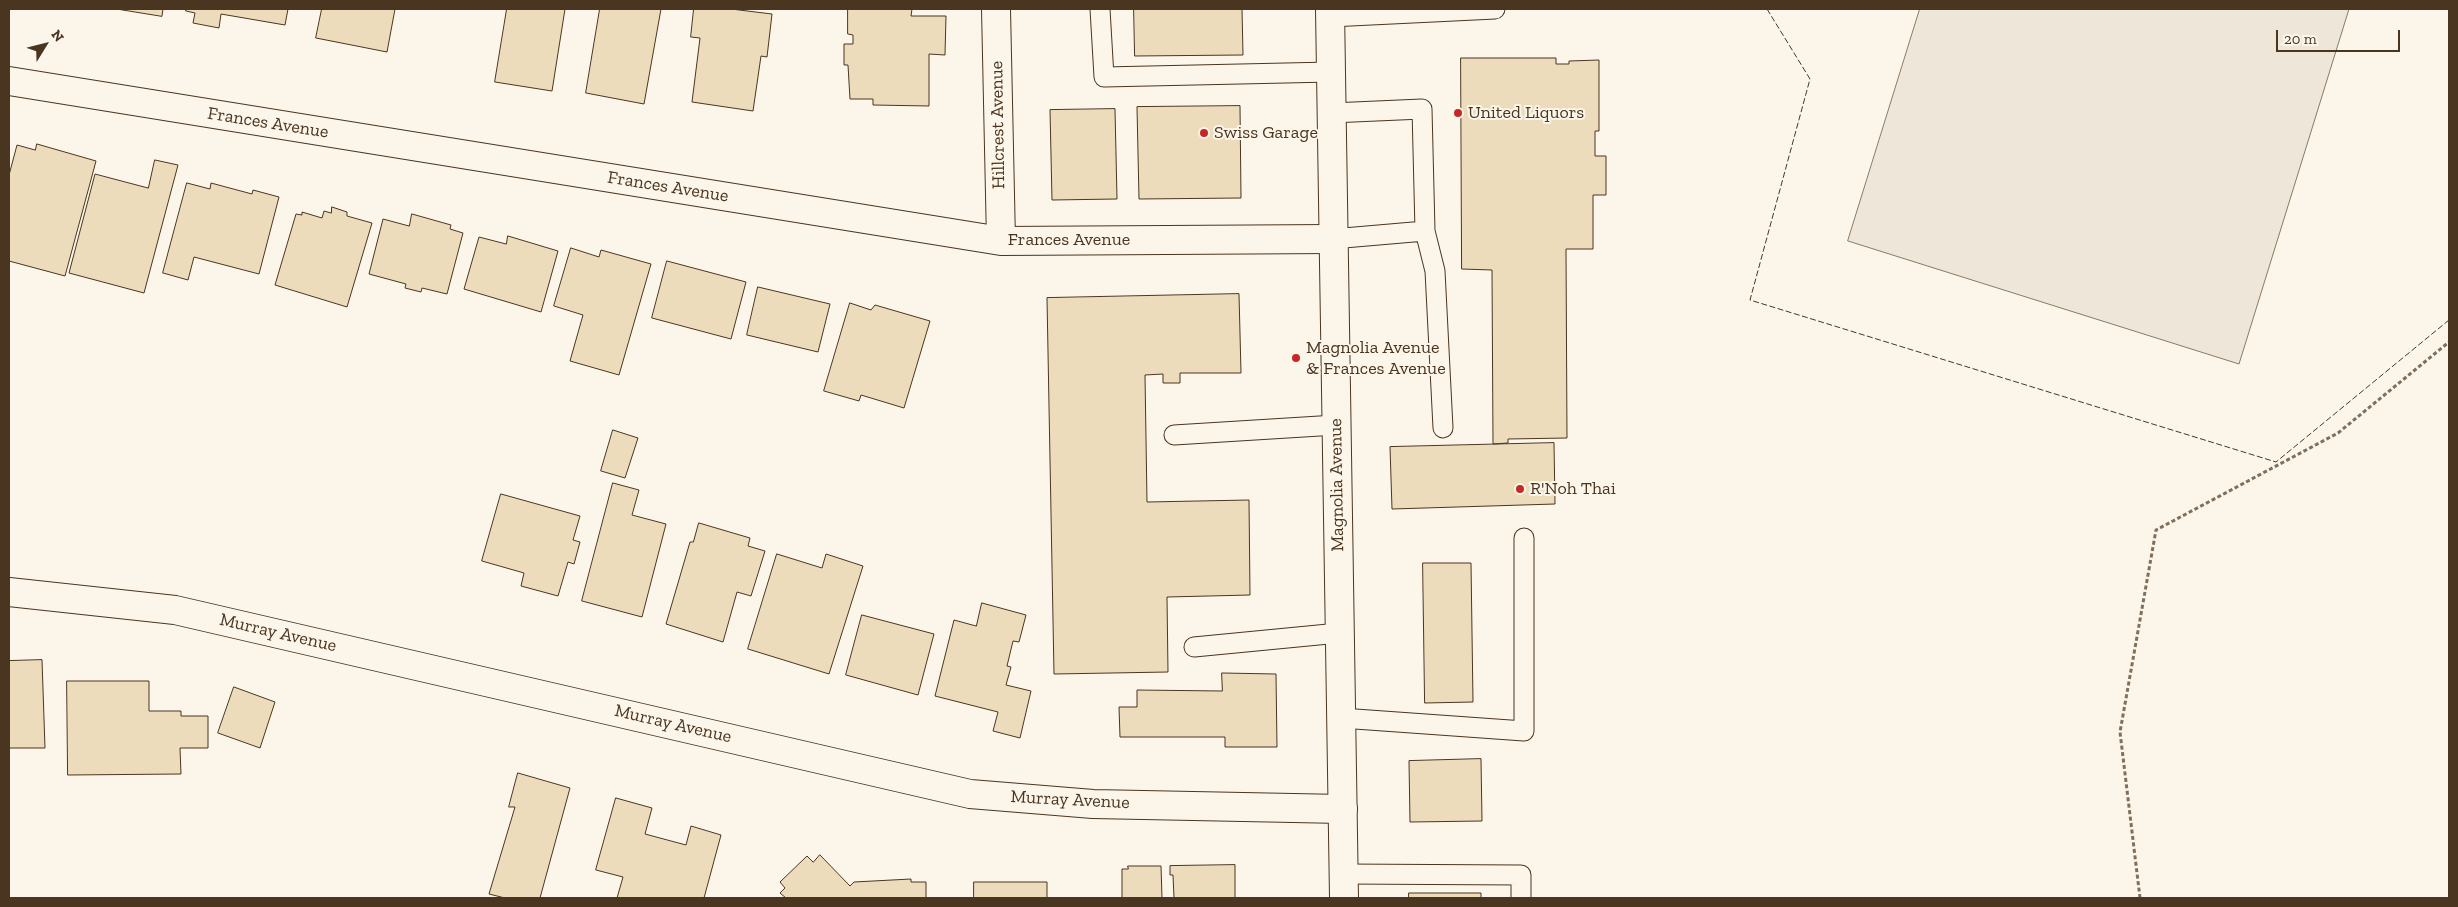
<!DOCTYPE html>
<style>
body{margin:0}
#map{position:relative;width:2458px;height:907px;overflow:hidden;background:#fbf6e9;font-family:"Zilla Slab",serif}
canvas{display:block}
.frame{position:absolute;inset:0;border:10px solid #4a3520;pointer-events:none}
.north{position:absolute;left:20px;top:20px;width:50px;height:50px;-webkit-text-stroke:4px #fbf6e9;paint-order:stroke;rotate:54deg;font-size:14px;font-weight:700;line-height:20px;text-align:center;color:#4a3520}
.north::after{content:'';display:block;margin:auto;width:18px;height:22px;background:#4a3520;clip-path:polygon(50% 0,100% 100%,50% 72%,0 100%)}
.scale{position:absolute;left:2276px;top:30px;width:124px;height:22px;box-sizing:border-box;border:2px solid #4a3520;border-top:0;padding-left:6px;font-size:15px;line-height:18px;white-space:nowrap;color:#4a3520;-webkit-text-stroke:4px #fbf6e9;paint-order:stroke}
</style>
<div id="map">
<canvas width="2458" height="907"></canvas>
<div class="frame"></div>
<div class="north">N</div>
<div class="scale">20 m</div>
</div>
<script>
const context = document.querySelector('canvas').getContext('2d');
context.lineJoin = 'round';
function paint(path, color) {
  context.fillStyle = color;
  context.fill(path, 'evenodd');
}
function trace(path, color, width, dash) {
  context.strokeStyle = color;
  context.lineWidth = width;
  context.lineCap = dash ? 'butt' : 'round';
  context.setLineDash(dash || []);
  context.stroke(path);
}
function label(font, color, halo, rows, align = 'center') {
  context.font = font + ' "Zilla Slab",serif';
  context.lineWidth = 4;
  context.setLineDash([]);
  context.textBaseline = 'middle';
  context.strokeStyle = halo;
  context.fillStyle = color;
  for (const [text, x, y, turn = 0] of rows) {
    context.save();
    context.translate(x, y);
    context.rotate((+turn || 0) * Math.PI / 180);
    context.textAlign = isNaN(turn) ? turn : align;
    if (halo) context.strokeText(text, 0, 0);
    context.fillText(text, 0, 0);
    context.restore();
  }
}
const green = new Path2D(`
 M1920 9H2349L2239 364 1848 241Z`);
paint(green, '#ede6d9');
trace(green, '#887966', 1);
const building = new Path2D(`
 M117 9H163L162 16Z
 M186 9H288L285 25 221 14 219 28 193 23 195 13 186 11Z
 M322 9H395L387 52 316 38Z
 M507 9H565L552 91 495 82Z
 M600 9H661L644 104 586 93Z
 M694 9H731L772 14 767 57 761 56 753 111 692 102 700 38 691 37Z
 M848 9H912L911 16H946L945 55 929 54V106L873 105V99H850L848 65H844V44H853V35L848 34Z
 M1134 9H1242L1243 55 1135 56Z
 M1461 58H1556V64H1569V61L1599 60V131H1595V156H1606V195H1593V249H1566L1567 438 1508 439V443L1493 444 1492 270 1462 269Z
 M1240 106 1241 198 1139 199 1137 107Z
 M1115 109 1117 199 1052 200 1050 110Z
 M37 144 96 161 65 276 9 261V175L17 145 35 150Z
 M155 160 178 165 144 293 69 273 95 174 148 188Z
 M187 183 210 189 211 183 252 194 253 190 279 197 259 274 194 257 188 280 163 273Z
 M332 207 347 212V216L372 223 347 307 275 285 296 214 302 215V212L322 218 324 211 331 213Z
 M412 214 451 225 450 229 463 233 447 294 422 288 421 292 405 288 406 284 369 274 383 219 409 226Z
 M508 236 558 251 541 312 464 289 479 237 506 244Z
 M571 248 599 257 601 250 651 264 619 375 570 361 583 315 554 306Z
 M667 261 746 282 731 339 652 318Z
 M758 287 830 304 818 352 747 335Z
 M1239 294 1241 373H1180V383H1163V374L1145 375 1147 502 1249 500 1250 595 1167 597 1168 672 1054 674 1047 298Z
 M850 303 871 310 875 305 930 321 904 408 861 395 859 401 824 391Z
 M613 430 638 438 625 478 601 471Z
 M1554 443 1555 504 1392 509 1390 447Z
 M613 483 639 490 632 515 666 524 642 617 582 601Z
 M501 494 580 516 573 540 580 542 574 564 568 562 558 596 521 586 524 573 482 561Z
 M699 523 750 538 748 546 765 551 751 596 737 592 723 642 666 624 690 542H693Z
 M777 554 822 568 826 554 863 566 829 674 748 649Z
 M1423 563H1471L1473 702 1425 703Z
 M982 603 1026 615 1019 642 1013 641 1007 666 1011 667 1006 685 1031 691 1020 738 993 731 998 712 935 696 954 620 976 626Z
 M862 615 934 634 918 695 846 675Z
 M42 660 45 748H9V661Z
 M1222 673 1276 674 1277 747H1225V737H1120L1119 707H1137V690L1222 691Z
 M67 681H149V711H181V716H208V748H180L181 774 68 775Z
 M234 687 275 702 260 748 218 733Z
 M1481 759 1482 821 1410 822 1409 761Z
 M518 773 570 788 540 898H505L489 894 515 807H509Z
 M616 798 652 808 645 834 686 845 691 826 721 835 704 898H617L623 877 596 870Z
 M820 855 850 886 854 882 911 879V882H926V898H786L780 893 785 888 780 882 807 856 813 862Z
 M1235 865V898H1174L1173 875H1170V866Z
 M1128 866H1161L1162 898H1122V869H1128Z
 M974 882H1047V898H974Z
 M1409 893H1481V898H1409Z`);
paint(building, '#ecdcbc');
trace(building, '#4a3520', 1);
const lane = new Path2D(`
 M1100 9 1104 77 1331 72
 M1330 17 1495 9
 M1331 113 1422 109 1425 231 1332 239
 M1425 231 1435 271 1443 428
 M1174 435 1336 425
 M1194 647 1339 633
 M1341 718 1524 731V538
 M1343 874 1521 875V898`);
const street = new Path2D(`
 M996 9 1001 241
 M9 81 1001 241 1332 239
 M9 592 175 610 970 794 1093 804 1343 809`);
const secondary = new Path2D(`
 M1330 9 1344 898`);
trace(lane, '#4a3520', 21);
trace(street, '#4a3520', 30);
trace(secondary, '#4a3520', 30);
trace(new Path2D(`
 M2140 898 2120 732 2156 530 2338 433 2449 342`), '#7f6f5c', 3, [4, 2.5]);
trace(lane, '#fbf6e9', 19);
trace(street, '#fbf6e9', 28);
trace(secondary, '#fbf6e9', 28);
trace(new Path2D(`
 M1767 9 1810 79 1750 300 2276 462 2449 320`), '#4a3520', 1, [6, 2.5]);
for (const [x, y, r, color] of [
 [1458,113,5,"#c62828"],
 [1204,133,5,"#c62828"],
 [1296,358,5,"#c62828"],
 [1520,489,5,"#c62828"]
]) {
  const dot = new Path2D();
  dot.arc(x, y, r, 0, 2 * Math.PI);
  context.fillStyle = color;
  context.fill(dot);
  trace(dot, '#fbf6e9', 2);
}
label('18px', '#4a3520', '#fbf6e9', [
 ["United Liquors",1468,113],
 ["Swiss Garage",1214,133],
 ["Magnolia Avenue",1306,348],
 ["& Frances Avenue",1306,369],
 ["R'Noh Thai",1530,489]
], 'left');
label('18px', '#4a3520', '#fbf6e9', [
 ["Frances Avenue",268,123,9],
 ["Hillcrest Avenue",998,125,-91],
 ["Frances Avenue",668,187,9],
 ["Frances Avenue",1069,240],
 ["Magnolia Avenue",1337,485,-91],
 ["Murray Avenue",278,633,13],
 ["Murray Avenue",673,724,13],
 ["Murray Avenue",1070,800,3]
]);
</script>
